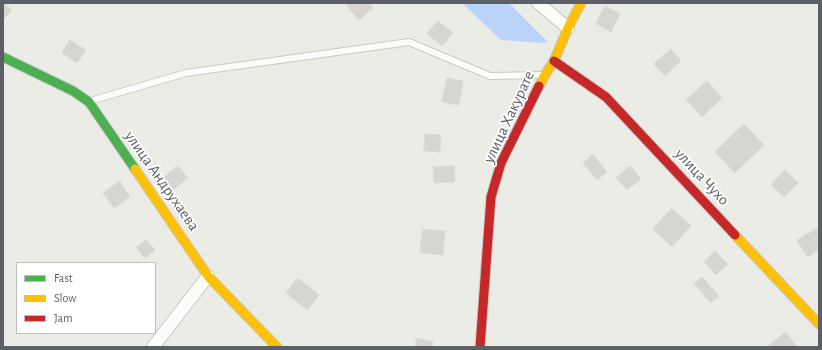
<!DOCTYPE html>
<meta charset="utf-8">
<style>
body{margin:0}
#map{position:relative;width:822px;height:350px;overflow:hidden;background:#ecece7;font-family:"Alegreya Sans",sans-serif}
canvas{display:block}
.frame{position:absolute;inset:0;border:4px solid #5c5f65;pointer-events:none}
.legend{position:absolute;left:16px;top:262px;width:140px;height:72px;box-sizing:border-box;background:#fff;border:1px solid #bebfc1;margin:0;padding:5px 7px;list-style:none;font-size:12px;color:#5c5f65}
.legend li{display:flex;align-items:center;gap:8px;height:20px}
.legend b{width:20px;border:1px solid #bebfc1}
</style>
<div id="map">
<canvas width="822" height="350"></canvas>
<div class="frame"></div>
<ul class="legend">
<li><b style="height:5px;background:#4caf50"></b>Fast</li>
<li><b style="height:5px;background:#ffc107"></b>Slow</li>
<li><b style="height:5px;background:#c62828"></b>Jam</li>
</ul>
</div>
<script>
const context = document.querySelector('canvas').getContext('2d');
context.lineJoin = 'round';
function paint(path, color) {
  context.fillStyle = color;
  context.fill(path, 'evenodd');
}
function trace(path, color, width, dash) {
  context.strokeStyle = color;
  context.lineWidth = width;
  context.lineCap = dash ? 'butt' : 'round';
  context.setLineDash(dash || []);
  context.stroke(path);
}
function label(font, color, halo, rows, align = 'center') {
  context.font = font + ' "Alegreya Sans",sans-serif';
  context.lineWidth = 3.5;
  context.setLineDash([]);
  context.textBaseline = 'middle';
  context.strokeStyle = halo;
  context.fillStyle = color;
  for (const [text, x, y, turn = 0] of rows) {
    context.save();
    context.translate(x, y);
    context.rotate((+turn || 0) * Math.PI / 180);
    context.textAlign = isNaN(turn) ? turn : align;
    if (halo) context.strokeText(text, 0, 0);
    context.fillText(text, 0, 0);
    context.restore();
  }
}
paint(new Path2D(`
 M462 3H509L548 42 541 43 501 40Z`), '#bad4f8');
const building = new Path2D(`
 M3 3H4L12 10 3 20Z
 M345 3H369L373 8 359 20Z
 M605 6 620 14 611 32 596 24Z
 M438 21 453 33 442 46 427 34Z
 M70 40 86 50 77 63 62 53Z
 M671 49 681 61 665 76 654 64Z
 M447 78 463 81 459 105 442 102Z
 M707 81 722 98 702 117 686 100Z
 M744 124 764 145 735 173 715 152Z
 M425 134 441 135 440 152 424 151Z
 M593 154 607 172 597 180 583 163Z
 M178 166 188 178 173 190 163 178Z
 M454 166 455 182 434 183 433 167Z
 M630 166 641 179 627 190 616 178Z
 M785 170 798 183 784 197 771 185Z
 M120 181 130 197 114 208 103 193Z
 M672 208 691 226 672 247 653 229Z
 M819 227V250L807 257 797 240Z
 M423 229 445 231 443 255 420 253Z
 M146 240 155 250 145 258 136 248Z
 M715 251 728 264 716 275 704 262Z
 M702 277 719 296 711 303 694 284Z
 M298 278 319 295 307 310 286 293Z
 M786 332 797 347H770L769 345Z
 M417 338 433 342 432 347H415Z`);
paint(building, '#d6d5d2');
trace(building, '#dcdbd6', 1);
const lane = new Path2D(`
 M90 101 186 73 337 52 409 42 490 76 542 75`);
const street = new Path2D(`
 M538 3 568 28
 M153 347 208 276`);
const fast = new Path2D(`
 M3 57 73 91 89 102 135 169`);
const slow = new Path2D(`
 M539 86 545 75 554 61 568 28 581 3
 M135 169 208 276 277 347
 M735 235 819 324`);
const jam = new Path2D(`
 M554 61 606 97 735 235
 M480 347 491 197 501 163 539 86`);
trace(lane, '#c8c9c7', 8);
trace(street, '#c8c9c7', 14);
trace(fast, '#c9c9c9', 11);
trace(slow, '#c9c9c9', 11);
trace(jam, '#c9c9c9', 11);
trace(lane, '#fcfcfb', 6);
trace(street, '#fcfcfb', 12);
trace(fast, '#4caf50', 9);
trace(slow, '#ffc107', 9);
trace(jam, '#c62828', 9);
label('16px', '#5c5f65', '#fff', [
 ["улица Хакурате",509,117,-65],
 ["улица Чухо",702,177,47],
 ["улица Андрухаева",162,181,55]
]);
</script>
